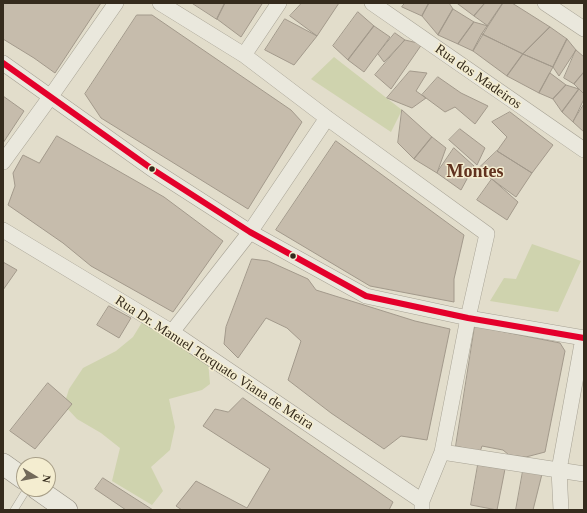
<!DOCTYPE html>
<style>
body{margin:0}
#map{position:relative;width:587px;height:513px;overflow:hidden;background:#e2ddcb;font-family:"Times New Roman",serif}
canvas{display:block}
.frame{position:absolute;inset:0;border:4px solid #352b1d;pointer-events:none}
.north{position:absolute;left:16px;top:457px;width:40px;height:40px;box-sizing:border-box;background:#f4edd0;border:1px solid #a89f88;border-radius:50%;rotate:100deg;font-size:11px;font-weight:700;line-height:16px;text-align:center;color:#352b1d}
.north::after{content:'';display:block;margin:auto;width:14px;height:18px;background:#72695a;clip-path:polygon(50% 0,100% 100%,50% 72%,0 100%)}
</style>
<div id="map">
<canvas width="587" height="513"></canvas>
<div class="frame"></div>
<div class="north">N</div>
</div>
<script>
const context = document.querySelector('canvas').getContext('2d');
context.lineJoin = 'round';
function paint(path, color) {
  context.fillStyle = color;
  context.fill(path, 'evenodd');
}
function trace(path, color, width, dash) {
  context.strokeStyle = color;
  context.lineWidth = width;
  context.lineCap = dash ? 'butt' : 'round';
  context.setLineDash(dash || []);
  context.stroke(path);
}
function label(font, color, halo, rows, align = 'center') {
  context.font = font + ' "Times New Roman",serif';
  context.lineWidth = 3;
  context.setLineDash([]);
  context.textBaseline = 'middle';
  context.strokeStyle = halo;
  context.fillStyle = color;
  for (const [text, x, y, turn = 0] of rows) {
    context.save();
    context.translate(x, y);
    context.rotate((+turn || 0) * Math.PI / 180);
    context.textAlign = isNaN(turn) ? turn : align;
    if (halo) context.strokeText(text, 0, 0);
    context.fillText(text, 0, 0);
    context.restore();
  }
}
paint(new Path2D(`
 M334 57 402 110 391 132 311 79Z
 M532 244 581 261 558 312 490 301 504 278 516 279Z
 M144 319 208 361 210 384 202 390 169 399 175 427 170 450 151 467 163 491 152 505 112 481 120 448 101 433 77 419 64 405 69 389 83 368 116 351 133 337Z`), '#cfd3ae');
const building = new Path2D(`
 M3 3H101L55 73 34 58 3 39Z
 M192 3H225L217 19Z
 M225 3H261L262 4 241 37 217 19Z
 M302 3H339L317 36 290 16Z
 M405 3H429L422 16 402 7Z
 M429 3H449L453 9 438 35 422 16Z
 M459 3H485L474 16 458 4Z
 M485 3H503L488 26 474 16Z
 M503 3H512L550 27 523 54 482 34Z
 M453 9 474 22 458 44 438 35Z
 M358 12 374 26 348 60 333 46Z
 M137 15H152L291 110 302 122 248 209 101 118 85 94Z
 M285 19 317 36 294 65 265 50Z
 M474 22 488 26 473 51 458 44Z
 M374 26 390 37 364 72 348 60Z
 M550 27 567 39 553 67 523 54Z
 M395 33 405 40 384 62 378 54Z
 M482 34 523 54 507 76 473 51Z
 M567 39 576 50 559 76 553 67Z
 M405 40 422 44 391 89 375 75Z
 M576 50 584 57V72L574 84 564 78Z
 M523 54 553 67 539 93 507 76Z
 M410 71 427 73 416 91 426 98 412 108 387 98Z
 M584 72V94L574 84Z
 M550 73 566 85 553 99 539 93Z
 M438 77 461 93 488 106 475 124 455 107 445 112 422 95Z
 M566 85 579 89 562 112 553 99Z
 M579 89 584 94V99L573 122 562 112Z
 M3 96 24 111 3 143Z
 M584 104V132L573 122Z
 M402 110 432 137 414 159 398 143Z
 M510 112 553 145 532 173 497 151 507 137 492 122Z
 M460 129 485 148 477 165 449 140Z
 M57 136 164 197 223 241 173 312 91 266 63 243 8 205 15 186 13 173 23 155 39 163Z
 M432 137 446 148 437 173 414 159Z
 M336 141 464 235 454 279V302L370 286 276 230Z
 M454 148 474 166 461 190 437 173Z
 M497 151 532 173 516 197 478 169Z
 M492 179 518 202 507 220 477 200Z
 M252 259 268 261 308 279 316 290 415 321 450 329 427 440 401 436 384 449 331 413 288 380 301 341 287 328 266 318 238 358 224 344 226 327Z
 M3 262 17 270 3 290Z
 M109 306 131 318 119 338 97 325Z
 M475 326 560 343 565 351 545 452 526 457 509 455 503 450 482 446 480 452 456 446Z
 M48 383 72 404 35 449 10 431Z
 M243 398 393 502 389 510H182L176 506 196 481 247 508 270 469 203 426 215 409 228 412Z
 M478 465 505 469 497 510 471 505Z
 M523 471 542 474 533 510H516Z
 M103 478 153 510H126L95 489Z`);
paint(building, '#c6bcac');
trace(building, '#a2998b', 1);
const lane = new Path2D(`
 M14 510 27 489`);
const street = new Path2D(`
 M160 3 244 55 327 118 487 234 468 318 442 452 422 501V510
 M372 3 584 150
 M545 3 584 29
 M244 55 279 3
 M3 63 152 169 250 232 366 296 468 318 584 338
 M3 162 51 96 116 3
 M3 230 172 332 422 501
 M172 332 250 232 327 118
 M442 452 584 474
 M561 510 559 470 583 338`);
const secondary = new Path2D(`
 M3 464 24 479
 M37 489 67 510`);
trace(lane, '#a7a294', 8);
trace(street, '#a7a294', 16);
trace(secondary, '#979185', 22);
trace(lane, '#eae8dd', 7);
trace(street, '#eae8dd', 15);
trace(secondary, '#eae8dd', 21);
trace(new Path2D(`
 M3 63 152 169 250 232 366 296 468 318 584 338`), '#e4002b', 6);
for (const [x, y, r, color] of [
 [152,169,3.5,"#352b1d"],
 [293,256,3.5,"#352b1d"]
]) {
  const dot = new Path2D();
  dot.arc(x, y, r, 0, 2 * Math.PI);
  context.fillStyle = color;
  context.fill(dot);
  trace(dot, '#f4edd0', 1.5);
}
label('14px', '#352b1d', '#f4edd0', [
 ["Rua dos Madeiros",478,77,35],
 ["Rua Dr. Manuel Torquato Viana de Meira",214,363,33]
]);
label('bold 18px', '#61321e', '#f4edd0', [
 ["Montes",475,172]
]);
</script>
